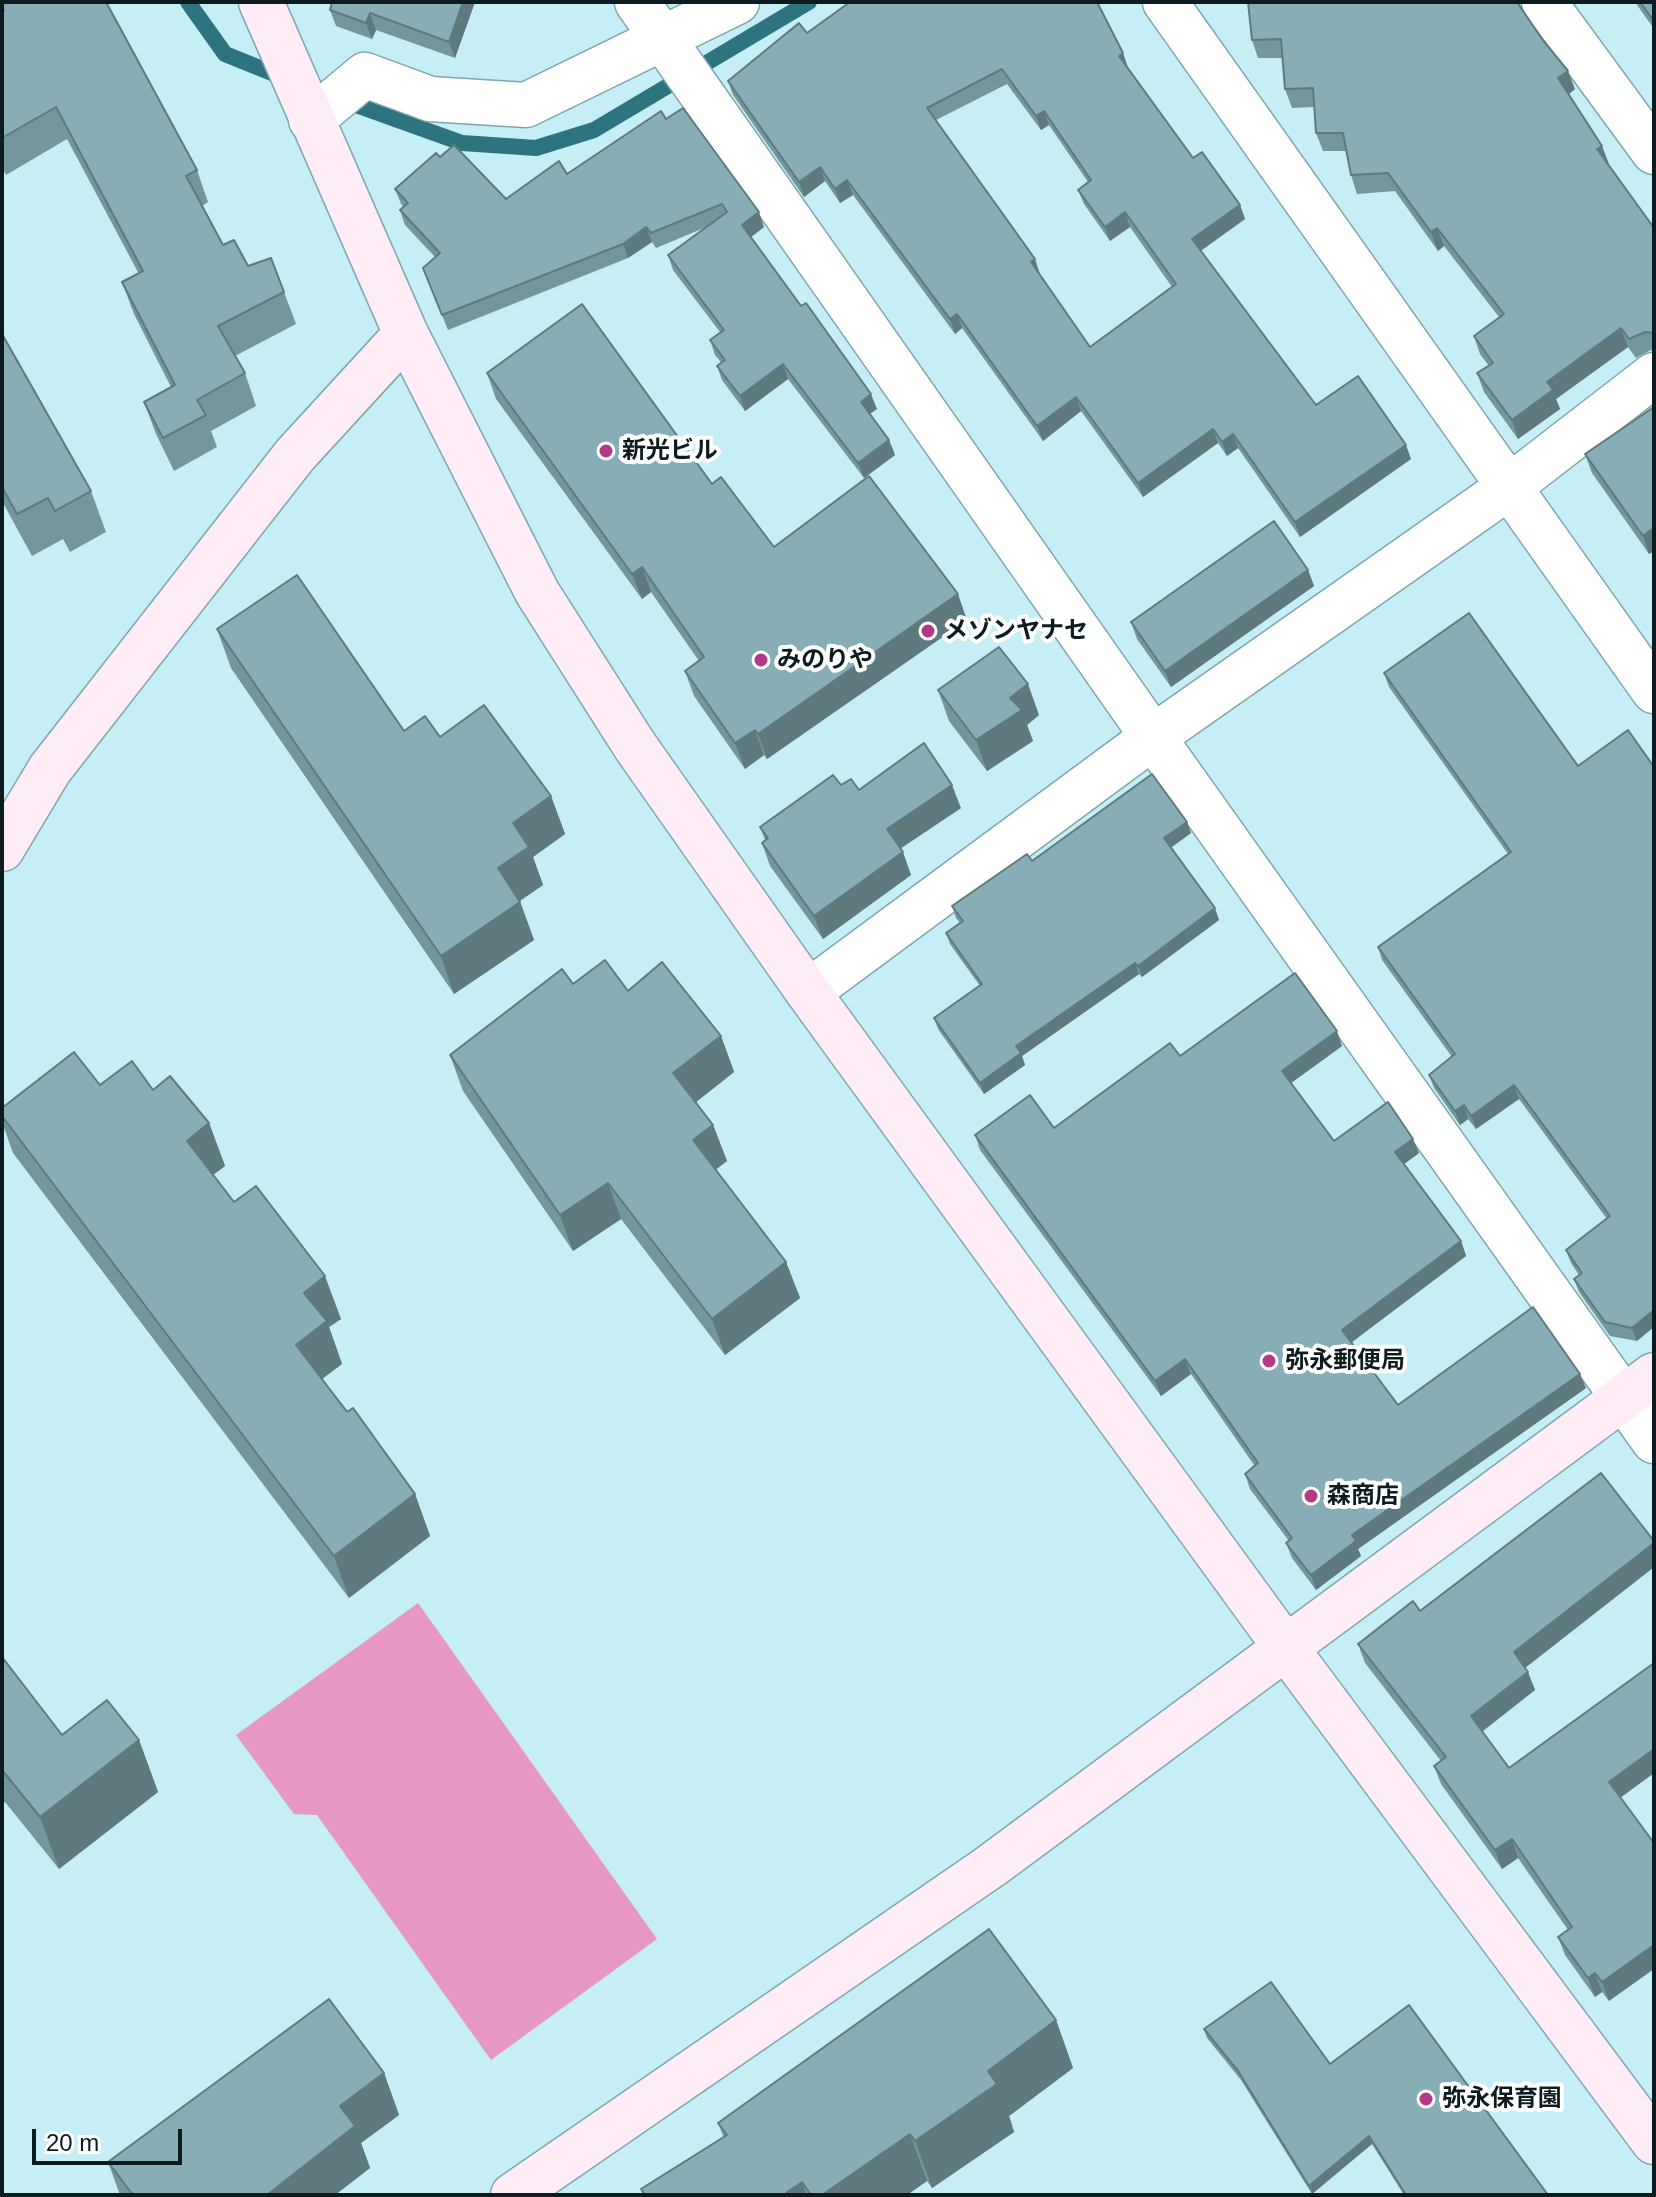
<!DOCTYPE html>
<meta charset="utf-8">
<style>
body{margin:0}
#map{position:relative;width:1656px;height:2197px;overflow:hidden;background:#c5eef6;font-family:Helvetica,sans-serif}
canvas{display:block}
.frame{position:absolute;inset:0;border:4px solid #0b1b1e;pointer-events:none}
.scale{position:absolute;left:32px;top:2129px;width:150px;height:36px;box-sizing:border-box;border:4px solid #0b1b1e;border-top:0;padding-left:10px;font-size:24px;line-height:28px;white-space:nowrap;color:#0b1b1e;-webkit-text-stroke:6px #fff;paint-order:stroke}
</style>
<div id="map">
<canvas width="1656" height="2197"></canvas>
<div class="frame"></div>
<div class="scale">20 m</div>
</div>
<script>
const context = document.querySelector('canvas').getContext('2d');
context.lineJoin = 'round';
function paint(path, color) {
  context.fillStyle = color;
  context.fill(path, 'evenodd');
}
function trace(path, color, width, dash) {
  context.strokeStyle = color;
  context.lineWidth = width;
  context.lineCap = dash ? 'butt' : 'round';
  context.setLineDash(dash || []);
  context.stroke(path);
}
function label(font, color, halo, rows, align = 'center') {
  context.font = font + ' Helvetica,"Noto Sans JP",sans-serif';
  context.lineWidth = 8;
  context.setLineDash([]);
  context.textBaseline = 'middle';
  context.strokeStyle = halo;
  context.fillStyle = color;
  for (const [text, x, y, turn = 0] of rows) {
    context.save();
    context.translate(x, y);
    context.rotate((+turn || 0) * Math.PI / 180);
    context.textAlign = isNaN(turn) ? turn : align;
    if (halo) context.strokeText(text, 0, 0);
    context.fillText(text, 0, 0);
    context.restore();
  }
}
paint(new Path2D(`
 M418 1603 657 1939 491 2060 317 1815 294 1814 236 1735Z`), '#e697c2');
trace(new Path2D(`
 M188 2 225 54 287 79
 M342 100 462 143 536 148 594 130 809 2`), '#2e7480', 16);
const street = new Path2D(`
 M637 2 1153 737 1654 1441
 M1165 2 1654 691
 M1544 2 1654 152
 M311 120 365 75 430 99 526 105 737 2
 M808 992 1153 737 1509 487 1654 375`);
const secondary = new Path2D(`
 M261 2 406 334 537 592 635 746 808 992 1286 1648 1654 2142
 M2 849 50 769 295 455 406 334
 M513 2195 991 1866 1654 1375`);
trace(street, '#7fa6ae', 47);
trace(secondary, '#7fa6ae', 47);
trace(street, '#fff', 44);
trace(secondary, '#feedf6', 44);
paint(new Path2D(`
 M2 2 197 170 208 202 202 206 223 245 248 266 284 292 296 324 235 356 245 373 256 406 211 431 217 447 174 471 156 434 144 402 171 387 134 314 122 282 139 274 67 139 6 175 2 167Z
 M475 2 455 58 376 30 372 39 336 26 330 10Z
 M1248 2 1575 89 1569 94 1608 165 1654 228V351L1651 350 1636 358 1628 347 1556 399 1560 409 1518 439 1484 392 1477 373 1489 366 1480 354 1474 336 1499 317 1444 246 1438 251 1395 191 1357 194 1351 175 1346 151H1323L1316 133 1314 107 1292 108 1285 89 1282 58H1258L1252 40Z
 M1635 2H1654V29Z
 M807 33 1123 53 1128 68 1193 158 1240 205 1245 219 1201 251 1316 405 1411 459 1300 537 1238 448 1227 456 1218 443 1143 497 1081 411 1043 441 962 328 955 334 853 195 840 203 825 181 804 197 733 95 728 81ZM1007 84 1041 130 1049 125 1088 182 1078 190 1084 204 1110 241 1130 227 1172 287 1090 347 1039 274 936 120Z
 M666 119 764 227 751 237 877 409 870 414 889 440 895 455 864 478 788 379 745 411 722 380 717 366 721 362 715 355 710 340 720 332 673 270 668 255 704 228 656 248 652 242 628 258 448 330 423 268 435 257 405 225 400 210 404 207 401 204 395 189 440 157 506 199 567 174Z
 M2 334 91 491 106 532 70 552 63 539 32 556 2 501Z
 M487 373 712 484 774 547 967 620 767 759 764 755 745 769 694 696 685 671 699 661 651 592 642 599 496 399Z
 M1654 407V551L1649 554 1592 473 1585 454Z
 M1308 570 1314 586 1171 687 1137 639 1131 622Z
 M217 629 404 731 440 737 551 796 565 834 533 857 543 885 520 901 534 940 454 994 231 668Z
 M1384 673 1578 766 1637 1341 1610 1336 1579 1292 1574 1279 1579 1275 1571 1263 1566 1250 1607 1219 1519 1099 1476 1129 1468 1119 1460 1125 1434 1088 1429 1075 1452 1057 1382 960 1378 947 1508 854 1389 687Z
 M938 690 1039 715 1027 725 1033 741 987 771 949 721Z
 M841 785 859 790 961 808 900 849 911 875 823 939 770 866 762 843 765 840 760 827Z
 M1187 822 1191 833 1171 848 1219 920 1142 977 1139 974 1022 1056 1025 1065 984 1094 938 1029 934 1018 980 986 950 944 946 933 960 923 956 918 952 906 1032 861Z
 M573 984 628 991 721 1036 734 1072 696 1102 713 1125 727 1161 715 1170 786 1262 800 1298 725 1355 621 1219 573 1251 463 1091 450 1055Z
 M1342 1046 1291 1083 1334 1141 1419 1153 1404 1164 1461 1241 1466 1256 1352 1342 1398 1405 1586 1388 1358 1549 1361 1556 1316 1590 1292 1558 1286 1543 1289 1541 1250 1489 1245 1474 1254 1465 1191 1374 1161 1396 980 1150 975 1135 1054 1128 1180 1056Z
 M100 1085 153 1090 209 1123 225 1166 213 1175 234 1202 341 1319 329 1327 342 1364 322 1379 415 1494 430 1536 349 1598 13 1153 2 1122V1108Z
 M1654 1567 1525 1668 1535 1690 1482 1732 1509 1768 1654 1663V1773L1620 1797 1609 2001 1602 1992 1595 1997 1565 1955 1558 1937 1568 1930 1518 1858 1502 1869 1441 1784 1434 1766 1441 1761 1365 1663 1358 1644 1420 1611Z
 M2 1657 62 1735 139 1740 158 1792 59 1869 5 1802 2 1804Z
 M1056 2020 1073 2068 1009 2116 1014 2132 932 2188 927 2181 907 2195H644L641 2189 724 2138 718 2123Z
 M1204 2029 1330 2064 1548 2195H1404L1372 2144 1312 2194 1241 2080 1207 2038Z
 M384 2073 399 2115 361 2143 370 2168 335 2195H120L108 2162Z`), '#74969d');
paint(new Path2D(`
 M463 2H475L455 58 449 42Z
 M370 13 376 30 372 39 366 23Z
 M1123 53 1128 68 1124 71 1119 56Z
 M1568 71 1575 89 1565 97 1558 78Z
 M1044 111 1049 125 1041 130 1036 116Z
 M1602 146 1609 164 1604 168 1597 149Z
 M820 167 825 181 804 197 799 182Z
 M847 180 853 195 840 203 835 189Z
 M1240 205 1245 219 1197 253 1192 239Z
 M759 212 764 227 747 240 742 225Z
 M1125 212 1130 227 1110 241 1105 227Z
 M646 227 652 242 628 258 623 244Z
 M1437 228 1444 246 1438 251 1431 232Z
 M1035 259 1040 274 1036 276 1031 262Z
 M957 314 962 328 955 334 950 319Z
 M1621 328 1628 347 1556 399 1560 409 1518 439 1512 420 1547 382Z
 M783 364 788 379 745 411 740 396Z
 M871 394 877 409 866 416 861 402Z
 M1076 397 1081 411 1043 441 1037 426Z
 M1213 429 1218 443 1143 497 1138 483Z
 M1233 434 1238 448 1227 456 1222 442Z
 M889 440 895 455 864 478 858 463Z
 M1406 445 1411 459 1300 537 1295 522Z
 M1651 530 1654 538V551L1649 554 1643 536Z
 M642 567 651 592 642 599 632 574Z
 M1308 570 1314 586 1171 687 1165 671Z
 M958 594 967 620 767 759 758 734Z
 M1028 684 1039 715 1027 725 1033 741 987 771 976 740 1010 698Z
 M755 730 764 755 745 769 735 743Z
 M952 785 961 808 895 852 887 829Z
 M551 796 565 834 533 857 543 885 512 906 498 868 513 823Z
 M1187 822 1191 833 1168 849 1164 838Z
 M903 852 911 875 823 939 814 916Z
 M520 902 534 940 454 994 441 956Z
 M1215 908 1219 920 1142 977 1138 966Z
 M1135 963 1139 974 1022 1056 1025 1065 984 1094 980 1083 1016 1046Z
 M1337 1031 1342 1046 1287 1086 1282 1071Z
 M721 1036 734 1072 686 1110 673 1073Z
 M1514 1085 1519 1099 1476 1129 1471 1116Z
 M1464 1105 1468 1119 1460 1125 1455 1111Z
 M209 1123 225 1166 202 1183 187 1141Z
 M713 1125 727 1161 706 1177 693 1140Z
 M1413 1139 1419 1153 1400 1167 1395 1152Z
 M608 1183 621 1219 573 1251 560 1215Z
 M1461 1241 1466 1256 1348 1345 1342 1330Z
 M786 1262 800 1298 725 1355 712 1319Z
 M325 1276 341 1319 329 1327 342 1364 311 1387 296 1345 304 1293Z
 M1654 1310V1327L1637 1341 1632 1328Z
 M1185 1359 1191 1374 1161 1396 1155 1381Z
 M1580 1374 1586 1388 1358 1549 1361 1556 1316 1590 1311 1575 1352 1535Z
 M415 1494 430 1536 349 1598 334 1556Z
 M1654 1543V1567L1521 1671 1514 1652Z
 M1528 1672 1535 1690 1477 1735 1471 1716Z
 M139 1740 158 1792 59 1869 40 1817Z
 M1654 1749V1773L1616 1801 1609 1782Z
 M1512 1839 1518 1858 1502 1869 1495 1850Z
 M1654 1945V1969L1609 2001 1602 1982Z
 M1595 1973 1602 1992 1595 1997 1588 1978Z
 M1056 2020 1073 2068 1009 2116 1014 2132 932 2188 915 2141 988 2071Z
 M384 2073 399 2115 361 2143 370 2168 335 2195H267L340 2106Z
 M910 2134 927 2181 907 2195H822Z
 M1369 2136 1372 2144 1312 2194 1309 2186Z
 M802 2182 807 2195H783Z`), '#5e7a7f');
const building = new Path2D(`
 M2 2H106L197 170 186 176 223 245 234 240 248 266 271 258 284 292 218 326 245 373 197 400 206 415 163 438 144 402 175 385 122 282 143 271 56 107 2 138V12L4 11 2 6Z
 M332 2H463L449 42 370 13 366 23 330 10Z
 M850 2H1097L1123 53 1119 56 1193 158 1202 152 1240 205 1192 239 1316 405 1358 376 1406 445 1295 522 1233 434 1222 442 1213 429 1138 483 1076 397 1037 426 957 314 950 319 847 180 835 189 820 167 799 182 728 81 799 23 807 33ZM1002 69 1036 116 1044 111 1091 180 1078 190 1105 227 1125 212 1176 284 1090 347 1031 262 1035 259 927 108Z
 M1248 2H1517L1542 39 1568 71 1558 78 1602 146 1597 149 1654 228V333L1645 332 1629 339 1621 328 1547 382 1553 390 1512 420 1477 373 1493 363 1474 336 1504 314 1437 228 1431 232 1388 173 1351 175 1343 133H1316L1313 88 1285 89 1281 39 1252 40Z
 M1640 2H1654V21Z
 M683 108 759 212 742 225 801 306 806 303 871 394 861 402 889 440 858 463 783 364 740 396 717 366 725 360 710 340 724 330 668 255 727 212 722 204 651 233 646 227 623 244 442 315 423 268 440 253 400 210 408 203 395 189 436 153 440 157 454 145 506 199 559 161 567 174 661 111 666 119Z
 M582 304 712 484 721 477 774 547 869 476 958 594 758 734 755 730 735 743 685 671 704 657 642 567 632 574 487 373Z
 M2 334 91 491 55 511 48 498 17 514 2 487Z
 M1654 407V534L1651 530 1643 536 1585 454Z
 M1274 521 1308 570 1165 671 1131 622Z
 M297 575 404 731 425 716 440 737 484 705 551 796 513 823 529 847 498 868 520 902 441 956 217 629Z
 M1469 613 1578 766 1628 730 1654 767V1310L1632 1328 1605 1322 1574 1279 1582 1273 1566 1250 1610 1216 1514 1085 1471 1116 1464 1105 1455 1111 1429 1075 1455 1054 1378 947 1511 852 1384 673Z
 M999 647 1028 684 1010 698 1022 710 976 740 938 690Z
 M924 743 952 785 887 829 903 852 814 916 762 843 768 838 760 827 833 775 841 785 851 779 859 790Z
 M1152 774 1187 822 1164 838 1215 908 1138 966 1135 963 1016 1046 1021 1053 980 1083 934 1018 982 984 946 933 963 921 952 906 1027 854 1032 861Z
 M605 960 628 991 662 962 721 1036 673 1073 713 1125 693 1140 786 1262 712 1319 608 1183 560 1215 450 1055 562 969 573 984Z
 M1295 973 1337 1031 1282 1071 1334 1141 1388 1102 1413 1139 1395 1152 1461 1241 1342 1330 1398 1405 1533 1307 1580 1374 1352 1535 1356 1541 1311 1575 1286 1543 1292 1538 1245 1474 1258 1463 1185 1359 1155 1381 975 1135 1030 1095 1054 1128 1170 1043 1180 1056Z
 M74 1052 100 1085 132 1061 153 1090 170 1076 209 1123 187 1141 234 1202 256 1186 325 1276 304 1293 327 1321 296 1345 347 1412 353 1408 415 1494 334 1556 2 1116V1108Z
 M1601 1473 1654 1541V1543L1514 1652 1528 1672 1471 1716 1509 1768 1654 1663V1749L1609 1782 1654 1843V1945L1602 1982 1595 1973 1588 1978 1558 1937 1572 1927 1512 1839 1495 1850 1434 1766 1446 1757 1358 1644 1413 1601 1420 1611Z
 M2 1657 62 1735 107 1700 139 1740 40 1817 2 1770Z
 M989 1929 1056 2020 988 2071 997 2084 915 2141 910 2134 822 2195H811L802 2182 783 2195H770L769 2194 767 2195H645L641 2189 727 2135 718 2123Z
 M1271 1982 1330 2064 1409 2005 1548 2195H1406L1369 2136 1309 2186 1238 2071 1204 2029Z
 M329 1999 384 2073 340 2106 355 2126 267 2195H133L108 2162Z`);
paint(building, '#87aeb6');
trace(building, '#5e7a7f', 2);
for (const [x, y, r, color] of [
 [606,451,8,"#b63988"],
 [928,631,8,"#b63988"],
 [761,660,8,"#b63988"],
 [1269,1361,8,"#b63988"],
 [1311,1496,8,"#b63988"],
 [1426,2099,8,"#b63988"]
]) {
  const dot = new Path2D();
  dot.arc(x, y, r, 0, 2 * Math.PI);
  context.fillStyle = color;
  context.fill(dot);
  trace(dot, '#fff', 3);
}
label('bold 24px', '#0b1b1e', '#fff', [
 ["新光ビル",622,451],
 ["メゾンヤナセ",944,631],
 ["みのりや",777,660],
 ["弥永郵便局",1285,1361],
 ["森商店",1327,1496],
 ["弥永保育園",1442,2099]
], 'left');
</script>
